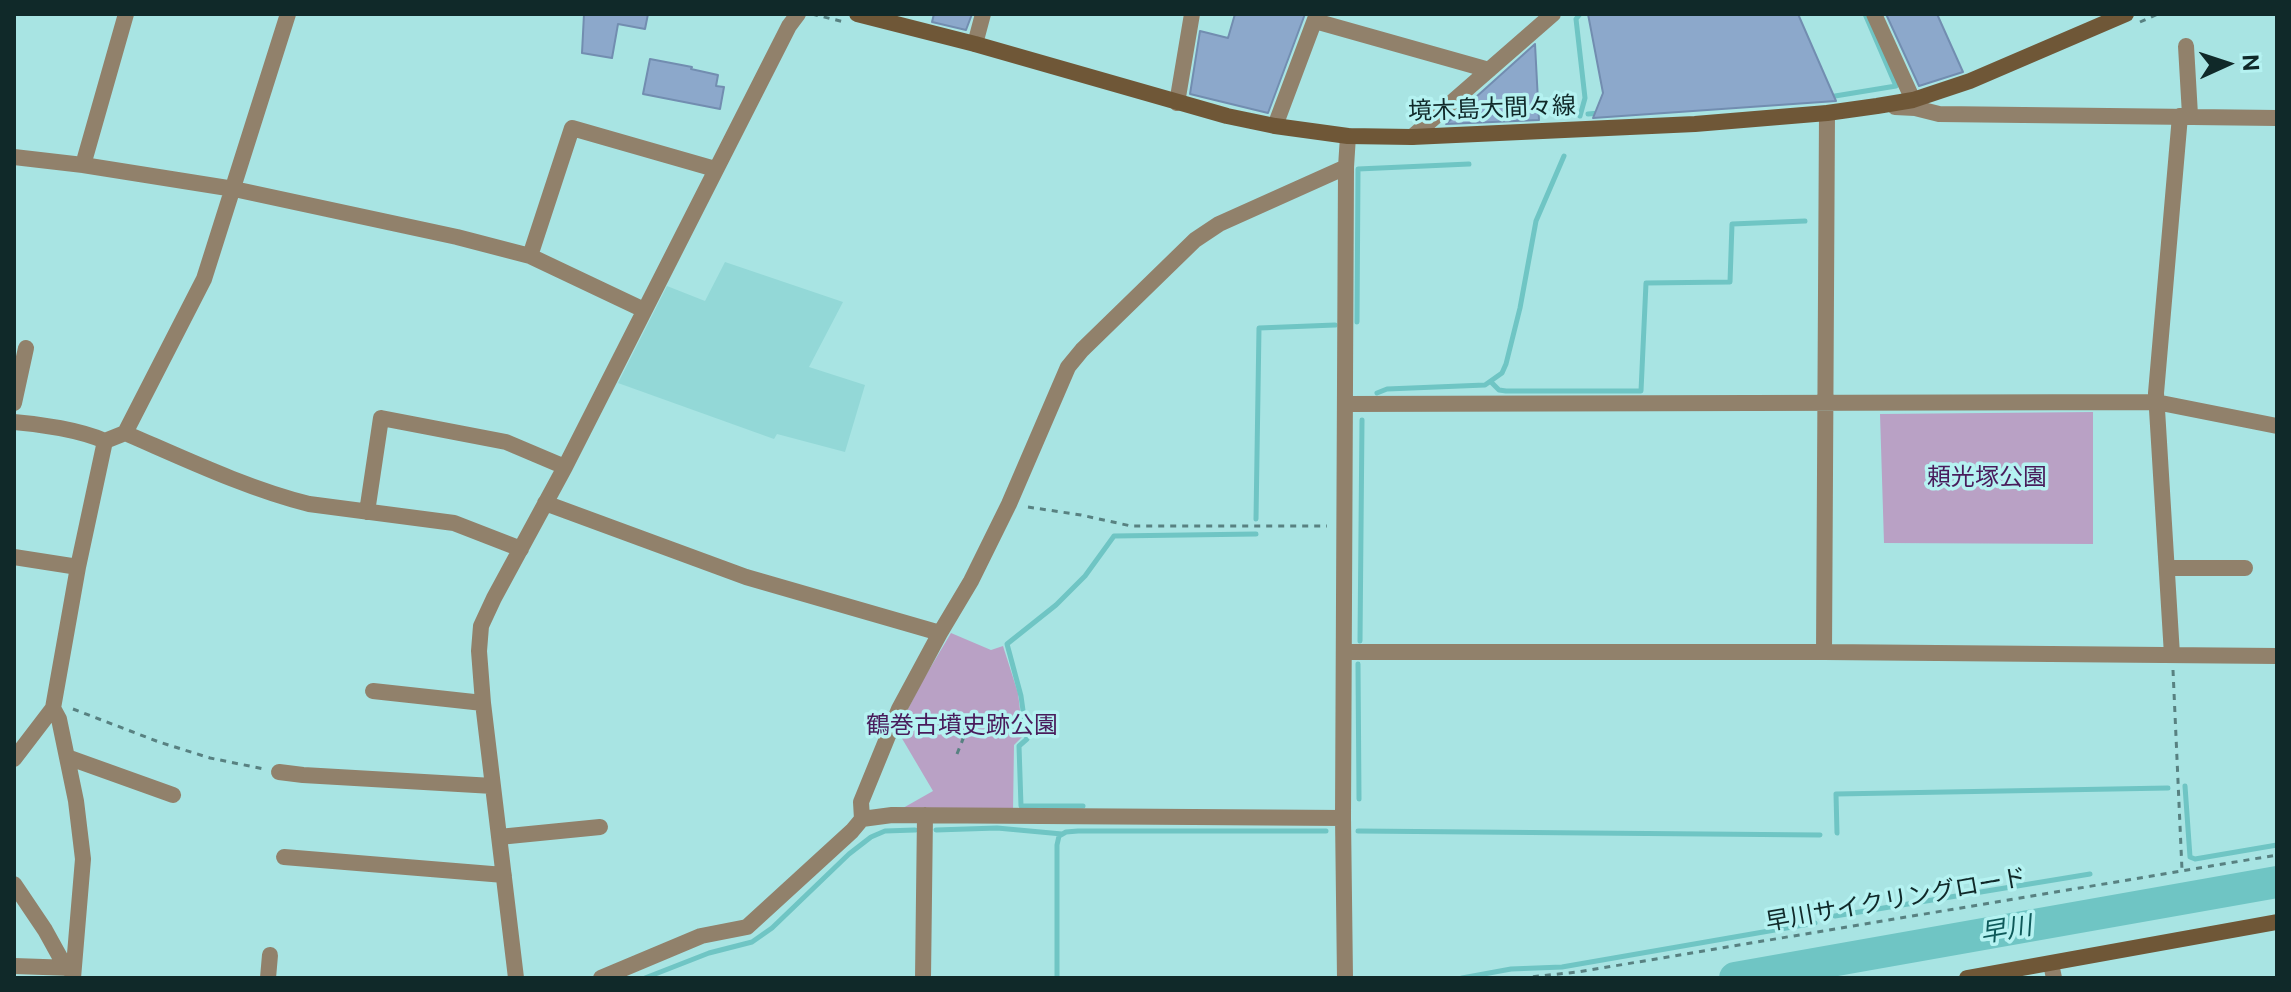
<!DOCTYPE html>
<meta charset="utf-8">
<style>
body{margin:0}
#map{position:relative;width:2291px;height:992px;overflow:hidden;background:#a8e4e3;font-family:"Public Sans",sans-serif}
canvas{display:block}
.frame{position:absolute;inset:0;border:16px solid #102929;pointer-events:none}
.north{position:absolute;left:2187px;top:24px;width:80px;height:80px;-webkit-text-stroke:6px #b5f2f1;paint-order:stroke;rotate:87deg;font-size:22px;font-weight:700;line-height:32px;text-align:center;color:#102929}
.north::after{content:'';display:block;margin:auto;width:28px;height:36px;background:#102929;clip-path:polygon(50% 0,100% 100%,50% 72%,0 100%)}
</style>
<div id="map">
<canvas width="2291" height="992"></canvas>
<div class="frame"></div>
<div class="north">N</div>
</div>
<script>
const context = document.querySelector('canvas').getContext('2d');
context.lineJoin = 'round';
function paint(path, color) {
  context.fillStyle = color;
  context.fill(path, 'evenodd');
}
function trace(path, color, width, dash) {
  context.strokeStyle = color;
  context.lineWidth = width;
  context.lineCap = dash ? 'butt' : 'round';
  context.setLineDash(dash || []);
  context.stroke(path);
}
function label(font, color, halo, rows, align = 'center') {
  context.font = font + ' "Public Sans","Noto Sans JP",sans-serif';
  context.lineWidth = 7;
  context.setLineDash([]);
  context.textBaseline = 'middle';
  context.strokeStyle = halo;
  context.fillStyle = color;
  for (const [text, x, y, turn = 0] of rows) {
    context.save();
    context.translate(x, y);
    context.rotate((+turn || 0) * Math.PI / 180);
    context.textAlign = isNaN(turn) ? turn : align;
    if (halo) context.strokeText(text, 0, 0);
    context.fillText(text, 0, 0);
    context.restore();
  }
}
paint(new Path2D(`
 M725 262 843 302 809 367 865 385 845 452 777 434 774 439 618 383 667 286 705 301Z`), '#93d8d7');
paint(new Path2D(`
 M2093 412V544L1884 543 1880 414Z
 M951 633 991 650 1003 646 1018 693 1023 736 1014 745 1013 811 903 808 933 791 897 730 923 680Z`), '#b9a1c5');
trace(new Path2D(`
 M1580 14 1576 19 1585 98 1580 116
 M1829 97 1896 86 1865 14
 M1588 114 1600 113
 M1357 322 1358 169 1469 164
 M1491 382 1499 390 1506 391H1641L1646 283 1730 282 1732 224 1805 221
 M1377 393 1387 389 1485 385 1502 373 1506 364 1520 308 1536 221 1564 156
 M1256 519 1259 328 1335 325
 M1360 641 1362 420
 M1358 664 1359 799
 M2185 786 2190 857 2195 859 2277 845
 M1083 806H1021L1019 746 1027 739 1021 696 1007 644 1056 605 1085 576 1114 536 1256 534
 M936 830 997 828 1062 834
 M1358 831 1820 835
 M1837 833 1836 794 2168 788
 M1835 916 2090 874
 M645 978 709 953 752 942 772 928 849 854 871 837 885 831 915 830
 M1057 978V845L1059 836 1066 832 1078 831H1326
 M1462 978 1511 969 1562 967 1815 923`), '#6fc5c4', 5);
trace(new Path2D(`
 M1735 978 2277 882`), '#6fc5c4', 32);
const building = new Path2D(`
 M584 14H648L645 29 618 24 612 58 582 53Z
 M934 14H972L966 30 932 22Z
 M1235 14H1305L1268 113 1190 94 1200 31 1228 38Z
 M1588 14H1798L1836 101 1593 118 1603 93Z
 M1886 14H1937L1963 72 1919 86Z
 M1535 44 1539 120 1446 124Z
 M650 59 692 67 691 69 718 75 716 86 724 87 720 109 643 94Z`);
paint(building, '#8ca8cb');
trace(building, '#728db0', 2);
trace(new Path2D(`
 M812 14 844 22
 M2140 22 2158 14
 M1028 507 1081 515 1131 526H1327
 M2173 670 2182 870
 M73 709 159 742 210 758 264 769
 M957 754 969 724
 M1521 978 1578 972 2277 855`), '#588181', 3, [6, 6]);
trace(new Path2D(`
 M1874 14 1913 100
 M1315 21 1489 70
 M975 44 983 14
 M2186 46 2190 115
 M1177 103 1192 14
 M1895 107 1915 108 1939 114 2277 118
 M1275 126 1317 14
 M1412 137 1553 14
 M14 157 83 165 234 189 457 237 530 256 644 310
 M83 165 126 14
 M530 256 572 128 715 169
 M14 403 26 348
 M1346 404 2156 402 2277 426
 M14 422C41 424 80 430 105 441L125 433 204 279 288 14
 M125 433C183 458 248 489 309 504L454 523 521 549
 M545 503 746 577 940 633
 M367 512 381 418 506 442 565 467
 M14 557 78 567
 M2167 568H2245
 M1344 652H1824L2277 656
 M1824 652 1827 113
 M2172 655 2156 393 2180 116
 M373 691 483 703
 M67 757 173 795
 M14 759 53 708
 M279 772 303 775 493 786
 M862 819 892 815 1343 818
 M499 837 600 827
 M284 857 504 875
 M14 884 45 930 66 968
 M2051 964 2054 978
 M14 966 72 968
 M73 978 83 859 76 801 59 719 53 708 78 567 105 441
 M268 978 270 955
 M516 978 483 703 479 651 481 626 494 598 565 467 789 26 798 14
 M601 978 701 936 747 927 852 831 862 819 861 802 899 709 940 633 971 581 1009 504 1068 367 1082 350 1195 240 1219 224 1346 167
 M923 978 925 815
 M1345 978 1343 818 1346 167 1348 136`), '#91816b', 16);
trace(new Path2D(`
 M857 14 975 44 1227 116 1275 126 1348 136 1412 137 1695 124 1827 113 1877 106 1913 100 1970 81 2126 14
 M1967 978 2277 922`), '#6f5737', 16);
label('24px', '#102929', '#b5f2f1', [
 ["境木島大間々線",1492,109,-2],
 ["早川サイクリングロード",1896,900,-10]
]);
label('24px', '#491c5b', '#b5f2f1', [
 ["頼光塚公園",1987,478],
 ["鶴巻古墳史跡公園",962,726]
]);
label('italic 26px', '#0d5959', '#b5f2f1', [
 ["早川",2006,930,-10]
]);
</script>
